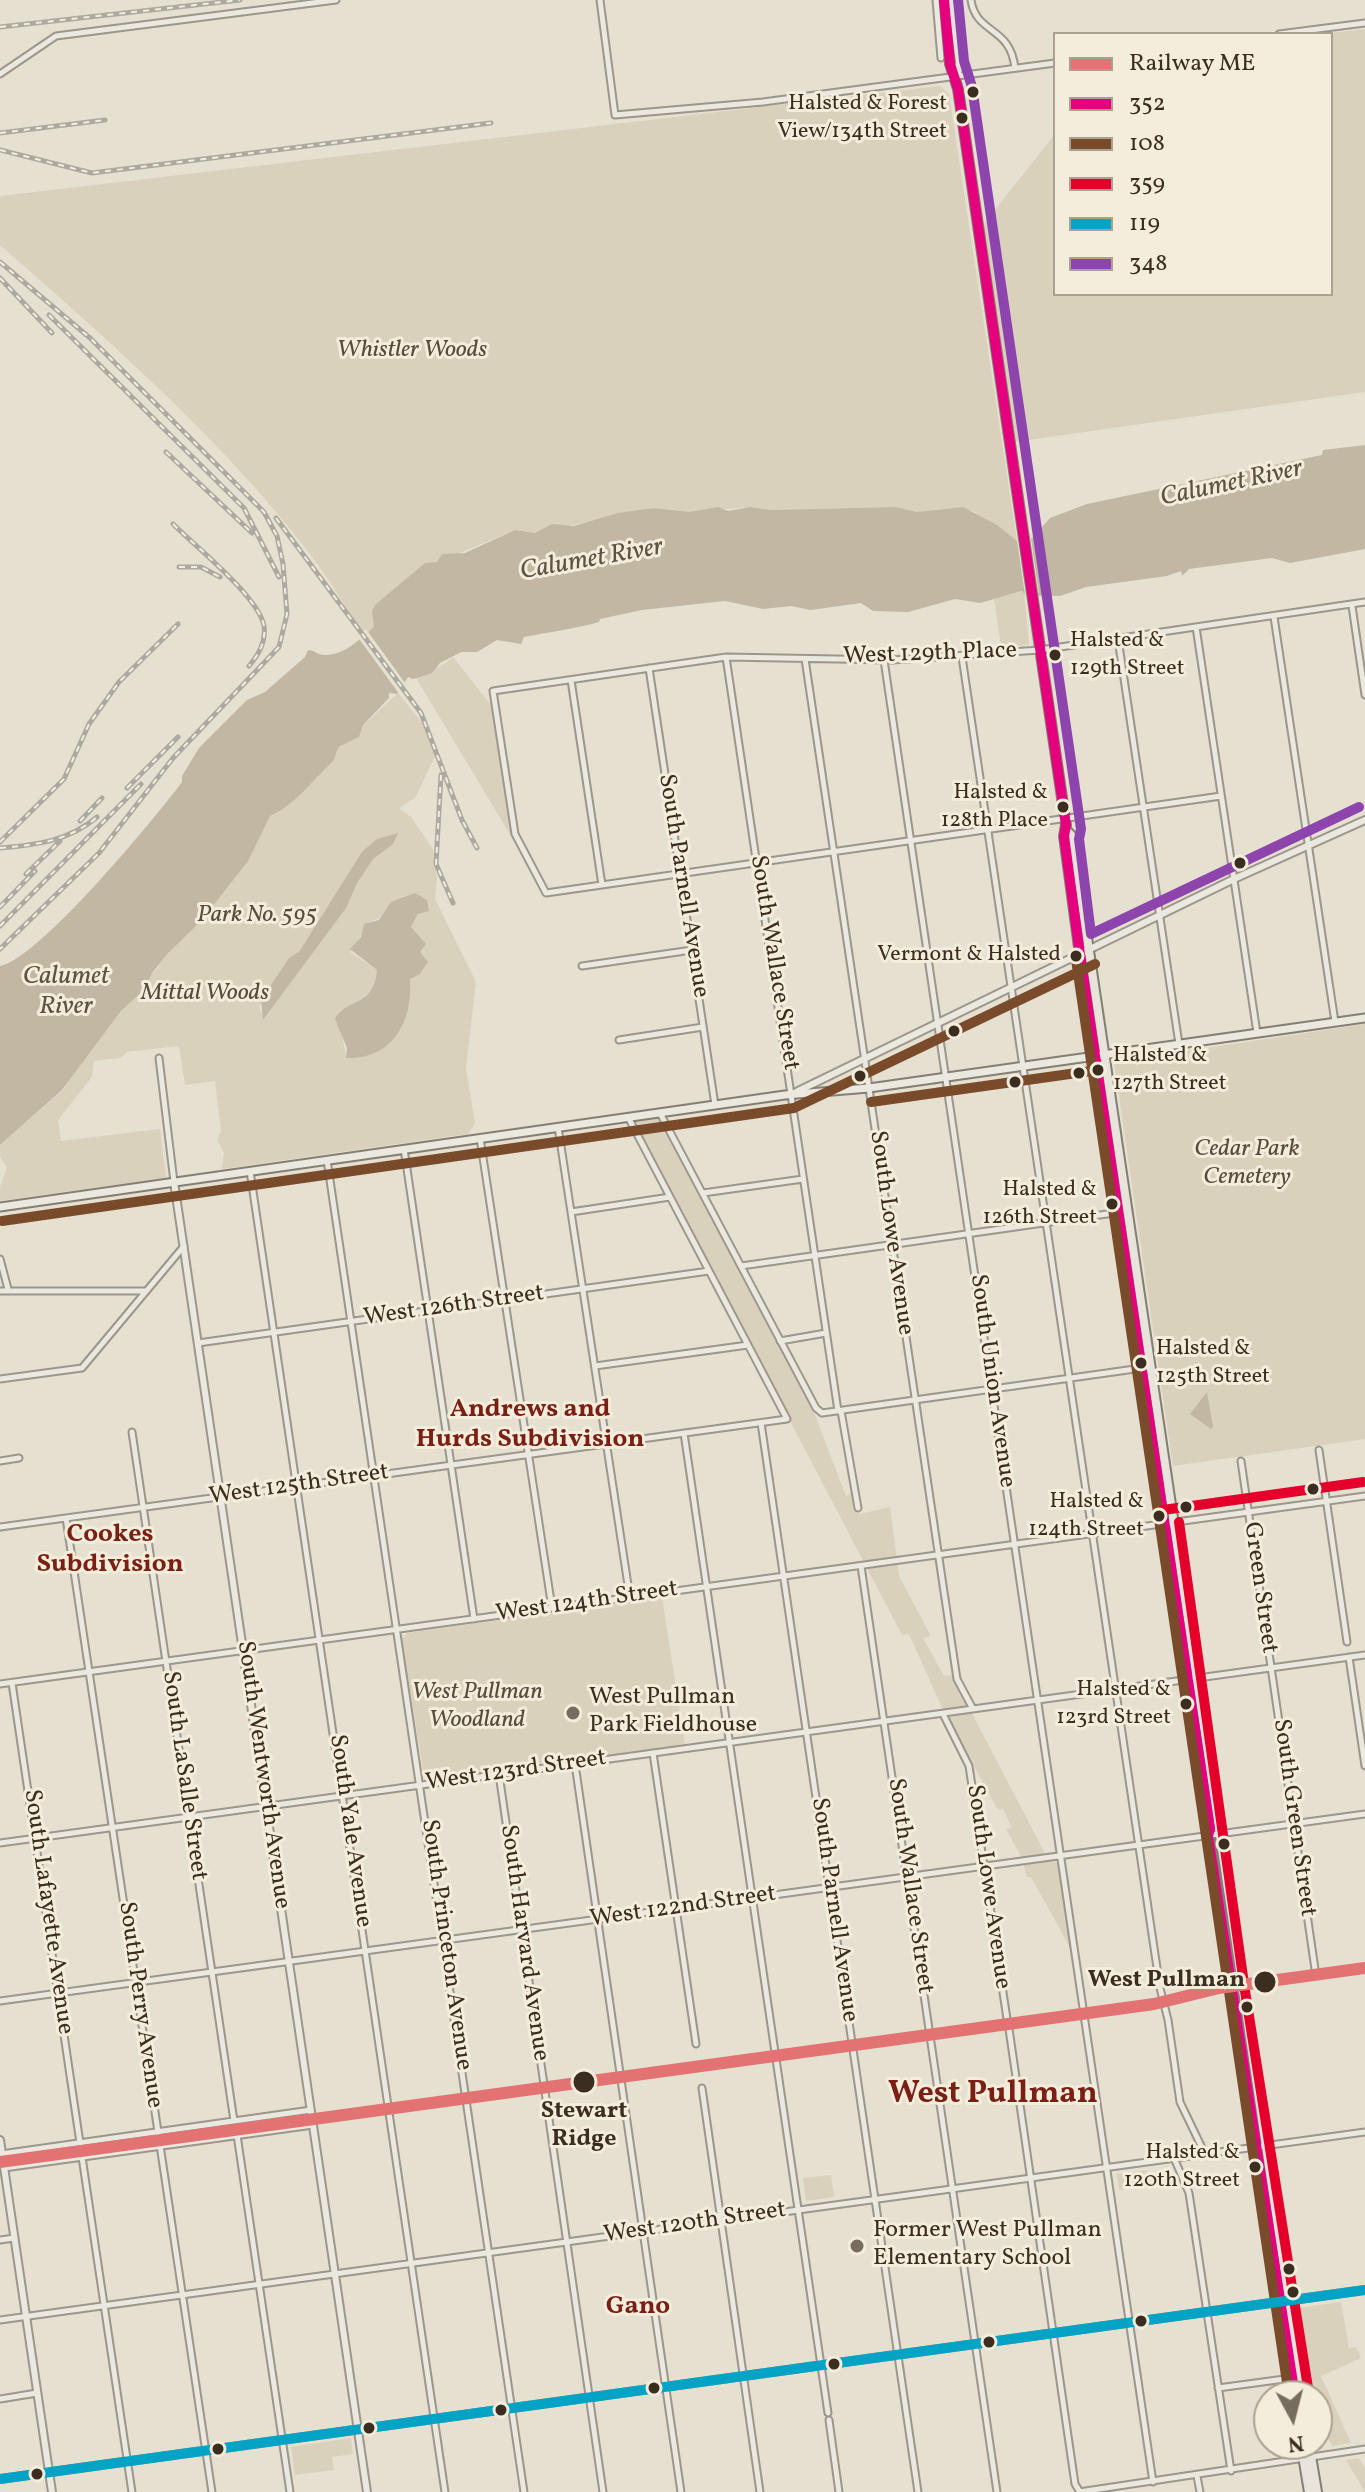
<!DOCTYPE html>
<style>
body{margin:0}
#map{position:relative;width:1365px;height:2492px;overflow:hidden;background:#e6e0d0;font-family:Vollkorn,serif}
canvas{display:block}
.legend{position:absolute;left:1053px;top:32px;width:280px;height:264px;box-sizing:border-box;background:#f4eddb;border:2px solid #aaa191;margin:0;padding:10px 14px;list-style:none;font-size:24px;color:#3b2e21}
.legend li{display:flex;align-items:center;gap:16px;height:40px}
.legend b{width:40px;border:2px solid #aaa191}
.north{position:absolute;left:1253px;top:2380px;width:80px;height:80px;box-sizing:border-box;background:#f4eddb;border:2px solid #aaa191;border-radius:50%;rotate:173deg;font-size:22px;font-weight:700;line-height:32px;text-align:center;color:#3b2e21}
.north::after{content:'';display:block;margin:auto;width:28px;height:36px;background:#776c5e;clip-path:polygon(50% 0,100% 100%,50% 72%,0 100%)}
</style>
<div id="map">
<canvas width="1365" height="2492"></canvas>
<ul class="legend">
<li><b style="height:10px;background:#e37372"></b>Railway ME</li>
<li><b style="height:10px;background:#e5007d"></b>352</li>
<li><b style="height:10px;background:#7a4b2a"></b>108</li>
<li><b style="height:10px;background:#e4002b"></b>359</li>
<li><b style="height:10px;background:#03a3c5"></b>119</li>
<li><b style="height:10px;background:#8e44ad"></b>348</li>
</ul>
<div class="north">N</div>
</div>
<script>
const context = document.querySelector('canvas').getContext('2d');
context.lineJoin = 'round';
function paint(path, color) {
  context.fillStyle = color;
  context.fill(path, 'evenodd');
}
function trace(path, color, width, dash) {
  context.strokeStyle = color;
  context.lineWidth = width;
  context.lineCap = dash ? 'butt' : 'round';
  context.setLineDash(dash || []);
  context.stroke(path);
}
function label(font, color, halo, rows, align = 'center') {
  context.font = font + ' Vollkorn,serif';
  context.lineWidth = 6;
  context.setLineDash([]);
  context.textBaseline = 'middle';
  context.strokeStyle = halo;
  context.fillStyle = color;
  for (const [text, x, y, turn = 0] of rows) {
    context.save();
    context.translate(x, y);
    context.rotate((+turn || 0) * Math.PI / 180);
    context.textAlign = isNaN(turn) ? turn : align;
    if (halo) context.strokeText(text, 0, 0);
    context.fillText(text, 0, 0);
    context.restore();
  }
}
paint(new Path2D(`
 M1365 29V392L1015 442 983 225 1055 134V294H1331V34H1323Z
 M940 86 949 94 1017 541 973 511 952 508 917 512 896 507 771 510 750 507 690 512 654 508 535 533 515 530 417 571 383 598 374 627 364 636C346 609 330 580 310 554 222 439 109 341 0 245V196Z
 M1024 591 1029 645 1001 647 994 599Z
 M453 657 491 705 511 836 416 678C429 671 443 667 453 657Z
 M398 693 423 724 436 754 415 798 399 808 411 817 433 849 437 878 435 899 476 982 466 1068 475 1123 468 1134 222 1169 224 1153 217 1140 221 1131 215 1081 185 1085 179 1046 127 1052 121 1058 94 1061 92 1077 58 1120 61 1141 160 1129 166 1178 0 1201V1187L7 1167 0 1157V1145L63 1090 88 1052 120 1012 146 988 152 973 159 967 160 955 274 808ZM424 898 427 900 411 927 425 945 420 952 428 962 422 972 410 979C413 1018 390 1060 346 1058 345 1042 338 1029 340 1011 360 1001 374 994 377 970L350 952 370 922ZM315 948 264 1019 259 1006 289 958Z
 M1365 1024V1439L1173 1466 1114 1062Z
 M658 1117 813 1410 846 1496 851 1493 854 1512 860 1514 890 1507 899 1576 931 1636 923 1638 944 1676 952 1675 1049 1861 1059 1862 1073 1953 1031 1877H1027L1022 1858 1006 1829 1012 1828 1003 1809 998 1810 943 1710 909 1634 902 1635 633 1121Z
 M662 1597 685 1745 428 1780 424 1777 402 1638 407 1633Z
 M1147 2170 1149 2186 1119 2190 1117 2174Z
 M831 2175 834 2197 806 2201 803 2178Z
 M1341 2302 1349 2348 1356 2347 1361 2358 1321 2376 1351 2443 1332 2446 1317 2417V2396H1311L1298 2308Z
 M351 2438 353 2454 332 2457 334 2470 295 2475 291 2447Z
 M1359 2458 1365 2469V2492L1346 2460Z`), '#dad1bc');
paint(new Path2D(`
 M1365 445V549L1290 563 1272 558 1189 569 1182 576 1181 571 1167 576 1086 587 1060 596 1025 595 1022 591 980 603 955 599 908 612 873 611 861 603 811 610 791 606 763 609 725 601 642 610 600 619 599 622C574 629 549 632 524 637L521 644 497 640 477 652H461L440 663 432 673 413 679 408 677 397 694 389 693V698L363 725 359 737 340 746C334 752 337 757 332 762 313 780 295 805 270 816L248 861 201 921 168 953 152 973 146 988 120 1012 62 1090 0 1145V966C39 959 155 818 182 782V776L199 748 247 700 265 692 305 657 308 650C315 650 317 655 325 655 347 654 358 640 374 627L372 611 376 604 425 563 437 562 442 554 465 553 515 530 535 533 552 524 574 526 618 513 654 508 690 512 718 507 728 511 750 507 771 510 896 507 917 512 963 507 997 525 1017 541 1031 539 1050 518 1087 504 1322 455 1323 450Z
 M398 833 393 844 373 859 357 883 346 908 263 1020 261 1000 289 958 299 952 362 852 377 839Z
 M415 893 427 900 429 911 418 914 411 927 426 944 420 952 428 962 420 974 410 979C413 1022 392 1060 346 1058L347 1048 335 1019C346 998 373 1008 377 970L350 949 361 937 364 924 379 920 391 902Z
 M1207 1392 1213 1427 1211 1429 1190 1414Z`), '#c1b7a2');
paint(new Path2D(`
 M1031 538 1039 593 1025 595 1017 541Z
 M366 629 408 687 400 695 357 636Z`), '#e6e0d0');
const minor = new Path2D(`
 M600 0 615 115 763 102 1055 63
 M936 0 941 58
 M971 0C976 35 1010 25 1015 68
 M1279 34 1365 23
 M0 74 56 36 336 0
 M1352 606 1365 695
 M1274 617 1335 1022
 M1196 627 1257 1033
 M1118 639 1179 1044
 M726 657 838 1411
 M962 657 1160 1988 1168 2020 1180 2102 1205 2154
 M805 659 957 1679 973 1709
 M884 660 1153 2482
 M649 668 715 1105
 M571 680 602 885
 M1221 796 546 893 515 834 493 691 726 657 892 660 1040 650 1365 602
 M582 966 692 950
 M619 1040 703 1027
 M159 1058 174 1182
 M660 1113 816 1408 822 1413 1142 1368
 M558 1127 630 1598
 M480 1138 552 1608
 M404 1149 474 1619
 M327 1160 524 2492
 M250 1171 445 2492
 M703 1193 803 1179
 M571 1212 670 1197
 M0 1259 8 1289
 M741 1266 1121 1212
 M0 1291H145
 M780 1341 826 1333
 M198 1343 709 1271
 M595 1366 748 1345
 M0 1379 82 1368 184 1246
 M841 1411 858 1508
 M761 1423 918 2492
 M132 1432 234 2121
 M684 1433 828 2413
 M1319 1450 1347 1642
 M0 1461 19 1458
 M1241 1461 1315 1969
 M66 1518 212 2492
 M0 1527 787 1419 628 1117
 M861 1566 997 2492
 M1349 1657 1365 1766
 M12 1683 80 2143
 M0 1684 1365 1496
 M943 1714 969 1766 1007 2019
 M653 1753 696 2044
 M575 1764 681 2492
 M499 1774 603 2492
 M0 1843 1365 1655
 M0 2001 1365 1814
 M1009 2029 1075 2484 1080 2492
 M702 2088 760 2492
 M237 2135 290 2492
 M1 2154 311 2110
 M82 2157 132 2492
 M1174 2158 1189 2193 1231 2471
 M4 2168 313 2125
 M0 2240 14 2238
 M0 2320 1365 2132
 M1218 2388 1292 2378
 M0 2399 37 2393
 M829 2420 839 2492
 M1197 2476 1200 2492
 M1079 2492 1365 2449`);
const tertiary = new Path2D(`
 M794 1093 1234 879 1365 820
 M174 1182 367 2492
 M0 2140 52 2492
 M0 2479 1365 2290`);
const secondary = new Path2D(`
 M0 1207 785 1095 869 1088 1365 1018`);
const primary = new Path2D(`
 M944 0 950 64 958 89 1066 825 1064 836 1080 955 1210 1829 1208 1836 1295 2396
 M952 0 960 63 956 76
 M1067 831 1072 836 1303 2396
 M1301 2444 1309 2492
 M1309 2444 1317 2492`);
trace(minor, '#9c968c', 9);
trace(tertiary, '#9c968c', 10);
trace(secondary, '#847e74', 11);
trace(primary, '#847e74', 12);
trace(minor, '#ebe8e0', 5);
trace(tertiary, '#ebe8e0', 6);
trace(secondary, '#ebe8e0', 7);
trace(primary, '#e8e4db', 8);
const rail = new Path2D(`
 M0 27 240 0
 M0 133 105 120
 M0 150 92 173 491 123
 M0 262 90 338 264 512 277 536 283 564 287 614 279 647 173 758 99 853 0 949
 M0 278 52 333
 M49 315 244 508 279 577
 M166 452 252 533
 M276 518 421 713 462 820 477 848
 M173 524C195 546 259 597 264 626 266 642 259 654 249 666
 M179 567H201L220 577
 M441 775 436 864 453 903
 M127 788 178 737
 M80 821 102 798
 M0 842 64 779 89 724 119 682 178 624
 M0 848C36 845 69 841 97 817
 M26 874 60 841
 M0 907 35 871
 M0 926 141 784`);
trace(rail, '#aca9a1', 5);
trace(rail, '#f4eddb', 2, [6]);
trace(new Path2D(`
 M944 0 950 64 958 89 1066 825 1064 836 1080 955 1210 1829 1208 1836 1295 2396`), '#e5007d', 10);
trace(new Path2D(`
 M1075 953 1289 2396
 M871 1102 1098 1070
 M2 1221 794 1108 1095 964`), '#7a4b2a', 10);
trace(new Path2D(`
 M1163 1510 1363 1482
 M1179 1522 1245 1991 1309 2394`), '#e4002b', 10);
trace(new Path2D(`
 M0 2479 1365 2290`), '#03a3c5', 10);
trace(new Path2D(`
 M958 0 964 61 972 87 1081 829 1079 839 1091 934 1359 807`), '#8e44ad', 10);
trace(new Path2D(`
 M0 2162 1154 2004 1219 1988 1365 1968`), '#e37372', 12);
for (const [x, y, r, color] of [
 [973,92,7,"#3b2e21"],
 [962,118,7,"#3b2e21"],
 [1055,655,7,"#3b2e21"],
 [1063,807,7,"#3b2e21"],
 [1240,863,7,"#3b2e21"],
 [1076,956,7,"#3b2e21"],
 [954,1031,7,"#3b2e21"],
 [1098,1070,7,"#3b2e21"],
 [1079,1073,7,"#3b2e21"],
 [860,1076,7,"#3b2e21"],
 [1015,1082,7,"#3b2e21"],
 [1112,1204,7,"#3b2e21"],
 [1141,1363,7,"#3b2e21"],
 [1313,1489,7,"#3b2e21"],
 [1186,1507,7,"#3b2e21"],
 [1159,1516,7,"#3b2e21"],
 [1186,1704,7,"#3b2e21"],
 [573,1713,8,"#776c5e"],
 [1224,1844,7,"#3b2e21"],
 [1265,1982,12,"#3b2e21"],
 [1247,2007,7,"#3b2e21"],
 [584,2082,12,"#3b2e21"],
 [1255,2167,7,"#3b2e21"],
 [857,2246,8,"#776c5e"],
 [1289,2269,7,"#3b2e21"],
 [1293,2292,7,"#3b2e21"],
 [1141,2321,7,"#3b2e21"],
 [989,2342,7,"#3b2e21"],
 [834,2364,7,"#3b2e21"],
 [654,2388,7,"#3b2e21"],
 [501,2410,7,"#3b2e21"],
 [369,2428,7,"#3b2e21"],
 [218,2449,7,"#3b2e21"],
 [37,2474,7,"#3b2e21"]
]) {
  const dot = new Path2D();
  dot.arc(x, y, r, 0, 2 * Math.PI);
  context.fillStyle = color;
  context.fill(dot);
  trace(dot, '#f4eddb', 3);
}
label('22px', '#3b2e21', '#f4eddb', [
 ["Halsted & Forest",947,105],
 ["View/134th Street",947,133],
 ["Halsted &",1070,642,"left"],
 ["129th Street",1070,670,"left"],
 ["Halsted &",1048,794],
 ["128th Place",1048,822],
 ["Vermont & Halsted",1061,956],
 ["Halsted &",1113,1057,"left"],
 ["127th Street",1113,1085,"left"],
 ["Halsted &",1097,1191],
 ["126th Street",1097,1219],
 ["Halsted &",1156,1350,"left"],
 ["125th Street",1156,1378,"left"],
 ["Halsted &",1144,1503],
 ["124th Street",1144,1531],
 ["Halsted &",1171,1691],
 ["123rd Street",1171,1719],
 ["Halsted &",1240,2154],
 ["120th Street",1240,2182]
], 'right');
label('italic 24px', '#594c3d', '#f4eddb', [
 ["Whistler Woods",412,352],
 ["Park No. 595",257,917],
 ["Mittal Woods",205,995],
 ["Cedar Park",1247,1151],
 ["Cemetery",1247,1179],
 ["West Pullman",477,1694],
 ["Woodland",477,1722]
]);
label('24px', '#3b2e21', '#f4eddb', [
 ["West 129th Place",930,655,-2],
 ["South Parnell Avenue",682,886,81],
 ["South Wallace Street",773,963,81],
 ["South Lowe Avenue",890,1233,82],
 ["West 126th Street",454,1307,-8],
 ["South Union Avenue",991,1381,82],
 ["West 125th Street",299,1486,-8],
 ["Green Street",1259,1588,82],
 ["West 124th Street",587,1603,-8],
 ["West 123rd Street",516,1772,-8],
 ["South Wentworth Avenue",262,1775,82],
 ["South LaSalle Street",183,1776,82],
 ["South Green Street",1293,1818,82],
 ["South Yale Avenue",349,1831,82],
 ["South Wallace Street",909,1886,82],
 ["South Lowe Avenue",987,1887,82],
 ["West 122nd Street",683,1908,-8],
 ["South Parnell Avenue",833,1910,82],
 ["South Lafayette Avenue",47,1912,82],
 ["South Harvard Avenue",523,1943,82],
 ["South Princeton Avenue",445,1945,82],
 ["South Perry Avenue",139,2005,82],
 ["West 120th Street",695,2224,-8]
]);
label('24px', '#3b2e21', '#f4eddb', [
 ["West Pullman",589,1699],
 ["Park Fieldhouse",589,1727],
 ["Former West Pullman",873,2232],
 ["Elementary School",873,2260]
], 'left');
label('bold 24px', '#3b2e21', '#f4eddb', [
 ["West Pullman",1245,1982],
 ["Stewart",584,2113,"center"],
 ["Ridge",584,2141,"center"]
], 'right');
label('italic 26px', '#5e5242', '#f4eddb', [
 ["Calumet River",1232,485,-12],
 ["Calumet River",592,561,-10],
 ["Calumet",66,978],
 ["River",66,1008]
]);
label('bold 26px', '#7a1f14', '#f4eddb', [
 ["Andrews and",530,1411],
 ["Hurds Subdivision",530,1441],
 ["Cookes",110,1536],
 ["Subdivision",110,1566],
 ["Gano",638,2308]
]);
label('bold 32px', '#7a1f14', '#f4eddb', [
 ["West Pullman",993,2096]
]);
</script>
